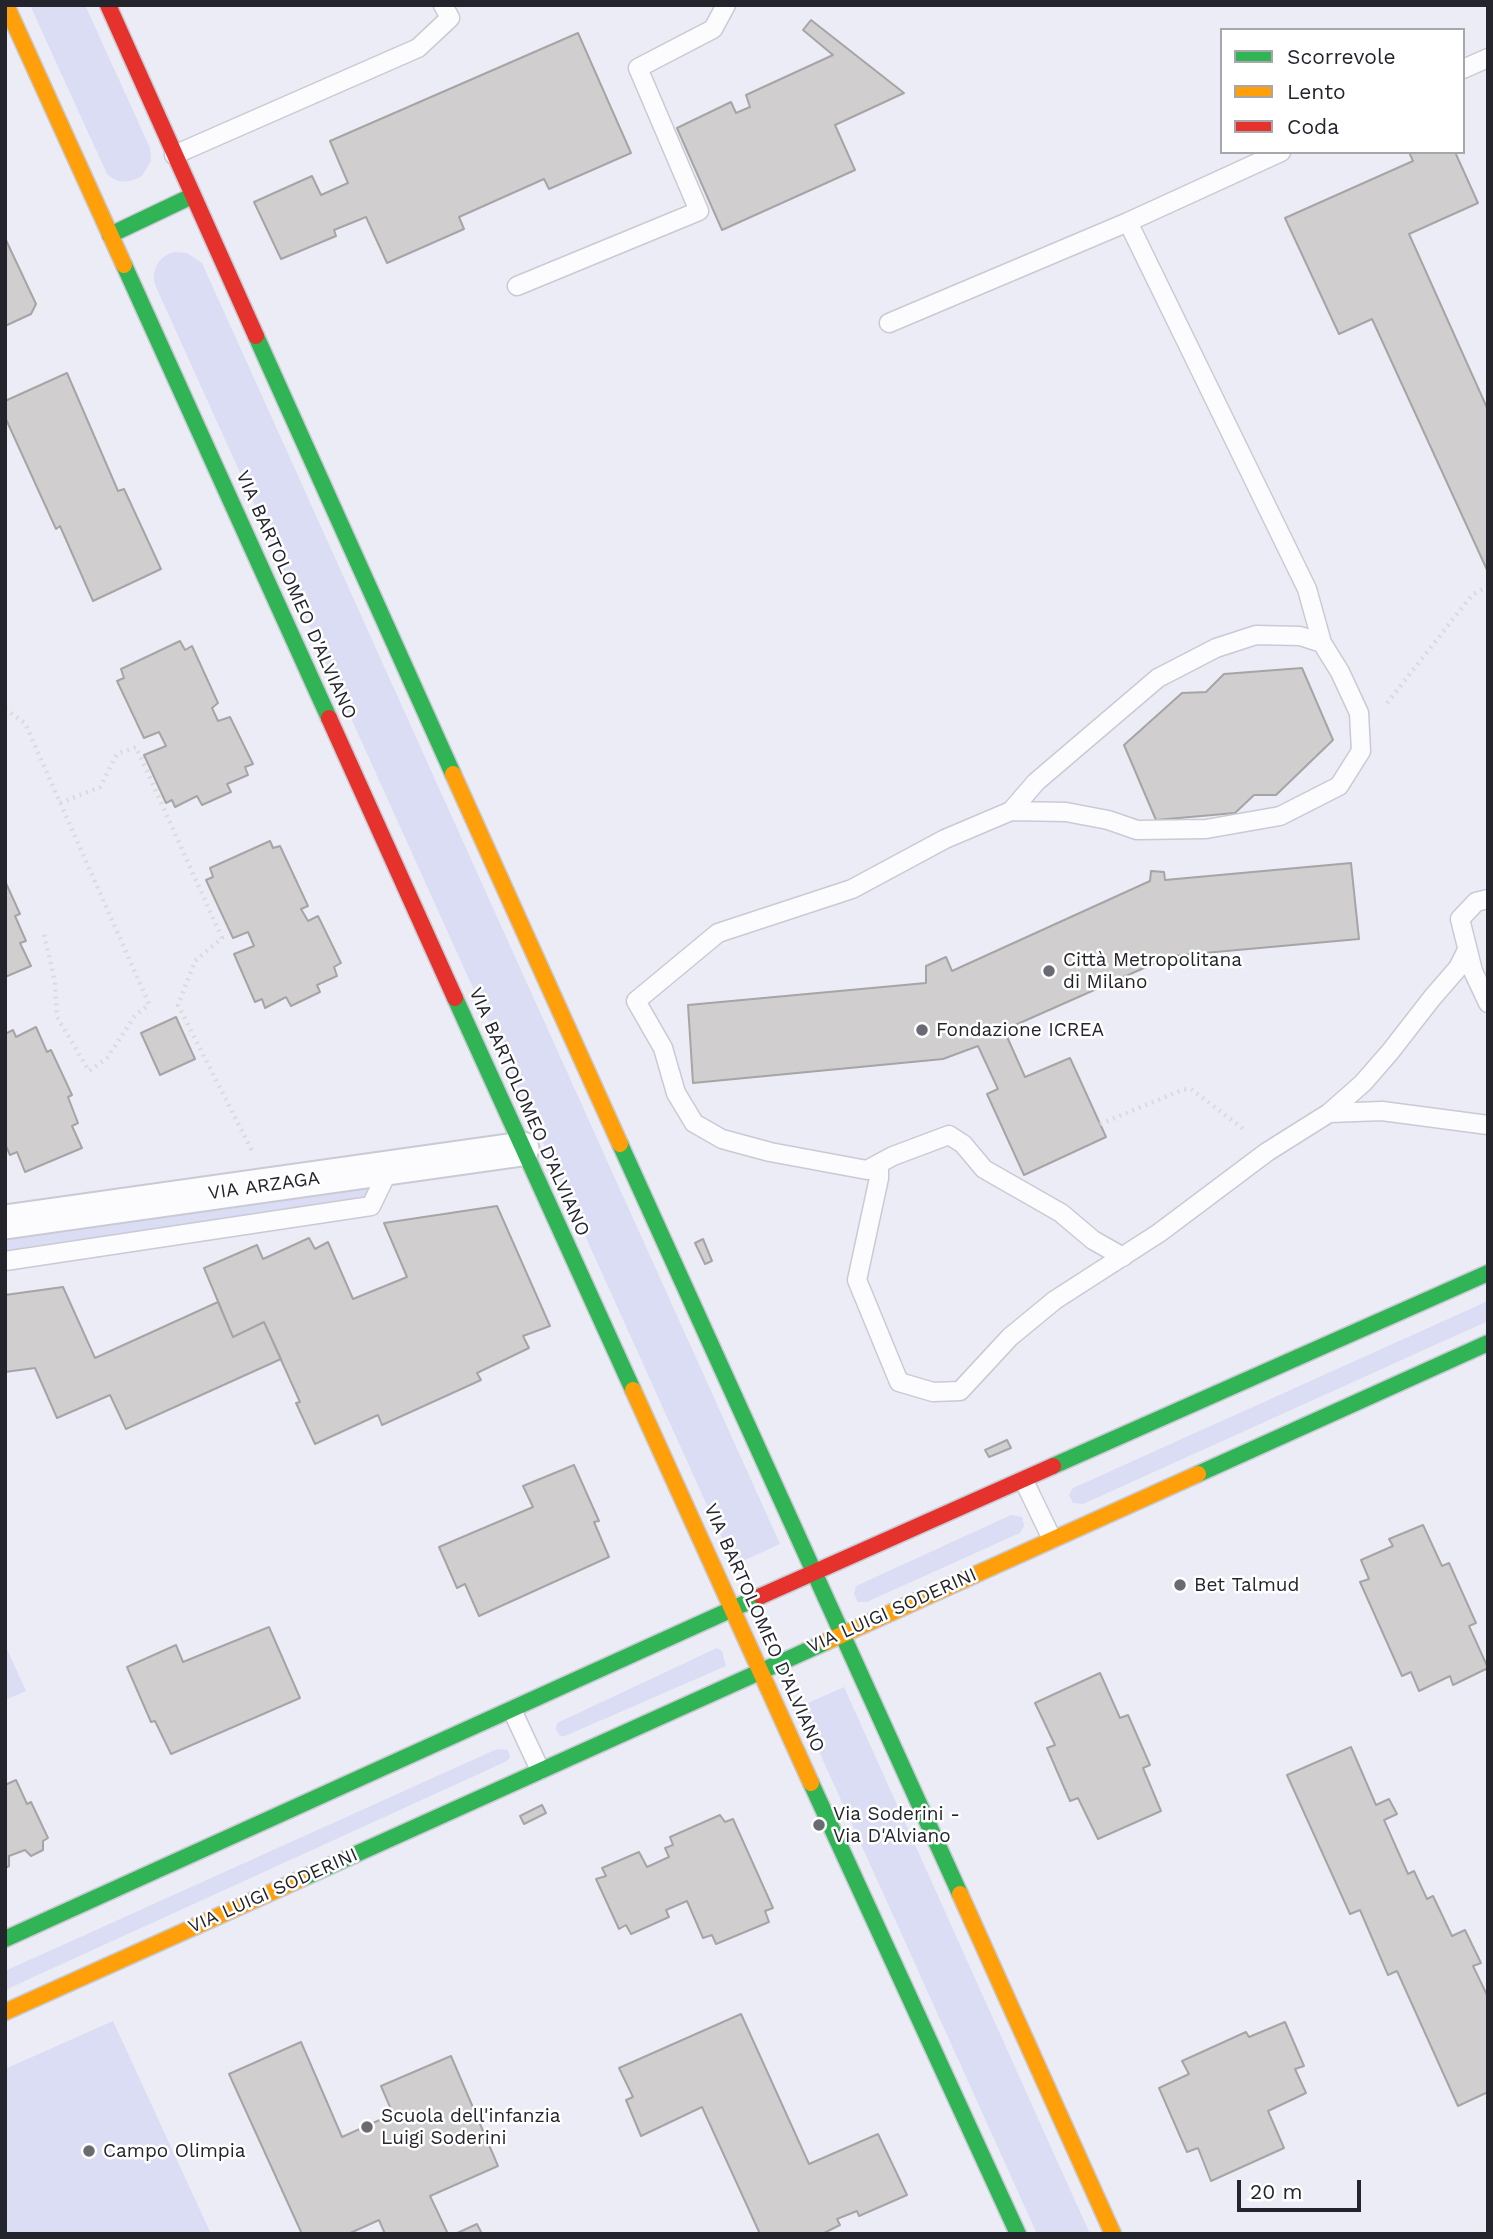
<!DOCTYPE html>
<meta charset="utf-8">
<style>
body{margin:0}
#map{position:relative;width:1493px;height:2239px;overflow:hidden;background:#ebecf6;font-family:"Work Sans",sans-serif}
canvas{display:block}
.frame{position:absolute;inset:0;border:7px solid #24242d;pointer-events:none}
.legend{position:absolute;left:1220px;top:28px;width:245px;height:126px;box-sizing:border-box;background:#fff;border:2px solid #a7a7ab;margin:0;padding:9px 12px;list-style:none;font-size:21px;color:#24242d}
.legend li{display:flex;align-items:center;gap:14px;height:35px}
.legend b{width:35px;border:2px solid #a7a7ab}
.scale{position:absolute;left:1237px;top:2180px;width:124px;height:32px;box-sizing:border-box;border:4px solid #24242d;border-top:0;padding-left:9px;font-size:21px;line-height:24px;white-space:nowrap;color:#24242d;-webkit-text-stroke:5px #fff;paint-order:stroke}
</style>
<div id="map">
<canvas width="1493" height="2239"></canvas>
<div class="frame"></div>
<ul class="legend">
<li><b style="height:9px;background:#30b455"></b>Scorrevole</li>
<li><b style="height:9px;background:#ff9f0a"></b>Lento</li>
<li><b style="height:9px;background:#e5322d"></b>Coda</li>
</ul>
<div class="scale">20 m</div>
</div>
<script>
const context = document.querySelector('canvas').getContext('2d');
context.lineJoin = 'round';
function paint(path, color) {
  context.fillStyle = color;
  context.fill(path, 'evenodd');
}
function trace(path, color, width, dash) {
  context.strokeStyle = color;
  context.lineWidth = width;
  context.lineCap = dash ? 'butt' : 'round';
  context.setLineDash(dash || []);
  context.stroke(path);
}
function label(font, color, halo, rows, align = 'center') {
  context.font = font + ' "Work Sans",sans-serif';
  context.lineWidth = 5;
  context.setLineDash([]);
  context.textBaseline = 'middle';
  context.strokeStyle = halo;
  context.fillStyle = color;
  for (const [text, x, y, turn = 0] of rows) {
    context.save();
    context.translate(x, y);
    context.rotate((+turn || 0) * Math.PI / 180);
    context.textAlign = isNaN(turn) ? turn : align;
    if (halo) context.strokeText(text, 0, 0);
    context.fillText(text, 0, 0);
    context.restore();
  }
}
paint(new Path2D(`
 M30 5H85L150 148 151 161 142 176C130 183 117 184 107 174Z
 M174 252 187 253 202 263 780 1544 734 1565 156 287C150 272 158 256 174 252Z
 M379 1185 364 1199 6 1253 5 1240 8 1237Z
 M1488 1301V1321L1083 1504 1073 1503 1069 1495 1073 1488Z
 M1011 1515 1022 1517 1024 1526 1020 1533 882 1595 867 1602H858L854 1594 856 1586Z
 M5 1645 26 1691 5 1700Z
 M717 1648 722 1651 726 1666 565 1736H560L556 1730 557 1723Z
 M844 1687 1090 2234H1037L799 1707Z
 M497 1749 508 1750 510 1758 505 1762 5 1990V1971Z
 M113 2021 211 2234H5V2069Z`), '#daddf4');
const building = new Path2D(`
 M811 20 904 93 835 125 855 170 722 230 677 128 731 102 736 113 750 107 746 95 833 55 803 30Z
 M578 33 631 153 549 189 544 179 459 217 464 229 387 263 366 217 334 230 336 236 281 259 254 202 312 176 321 195 348 183 330 141Z
 M1409 152H1455L1478 203 1409 234 1488 410V572L1372 319 1339 334 1285 218 1413 161Z
 M5 238 36 304 31 314 5 326Z
 M67 373 118 491 124 489 161 569 93 601 60 526 56 529 5 417V401Z
 M180 641 185 650 192 646 218 703 212 708 218 721 230 717 253 764 245 767 248 775 227 784 231 792 202 805 197 796 175 807 172 800 166 803 144 755 166 746 159 732 144 738 117 681 124 678 121 669Z
 M1302 668 1333 740 1276 795H1254L1235 813 1156 820 1124 745 1182 693 1206 692 1224 674Z
 M270 841 273 848 280 846 308 906 301 909 308 921 318 916 341 963 334 967 337 976 317 985 320 992 291 1006 286 997 265 1008 262 999 255 1002 234 954 254 946 248 932 233 938 206 880 213 877 210 868Z
 M1351 863 1359 939 1171 956 1004 1030 1025 1077 1070 1058 1106 1137 1024 1175 987 1094 998 1089 978 1046 943 1059 693 1083 688 1005 926 983V966L946 957 952 971 1150 881 1151 871 1164 872 1165 880Z
 M5 881 20 914 15 916 26 941 20 943 31 966 5 977Z
 M176 1017 195 1059 160 1075 141 1033Z
 M36 1027 47 1052 51 1050 72 1095 68 1097 78 1123 72 1126 82 1148 25 1172 17 1152 10 1155 5 1144V1034L13 1030 16 1037Z
 M497 1206 550 1326 523 1336 529 1348 477 1373 481 1380 382 1425 378 1415 315 1444 296 1403 300 1402 264 1322 233 1337 204 1268 257 1245 263 1259 309 1238 315 1249 328 1242 353 1299 407 1277 384 1223Z
 M703 1239 712 1261 705 1264 695 1243Z
 M63 1287 95 1358 218 1302 233 1337 264 1322 281 1359 126 1429 110 1395 57 1418 35 1368 5 1372V1295Z
 M1007 1440 1011 1448 989 1457 985 1450Z
 M574 1465 599 1521 594 1522 609 1557 479 1616 465 1584 457 1588 439 1547 533 1507 523 1486Z
 M1423 1525 1442 1566 1449 1563 1476 1623 1469 1626 1488 1668 1453 1685 1450 1676 1419 1691 1411 1672 1402 1676 1360 1582 1369 1579 1361 1560 1393 1546 1389 1539Z
 M269 1627 300 1698 171 1754 155 1721 151 1722 127 1667 176 1645 183 1662Z
 M1100 1673 1120 1718 1128 1715 1150 1765 1143 1768 1161 1811 1098 1839 1078 1798 1070 1801 1047 1748 1055 1745 1035 1703Z
 M1351 1747 1376 1805 1389 1799 1397 1814 1384 1820 1408 1874 1414 1871 1427 1899 1433 1896 1452 1936 1465 1930 1481 1963 1473 1966 1488 1997V2092L1458 2106 1397 1971 1388 1975 1360 1910 1350 1914 1287 1775Z
 M16 1780 27 1804 31 1802 48 1838 43 1841V1850L31 1856 25 1850 9 1856V1866L5 1868V1785Z
 M542 1805 546 1813 524 1824 520 1816Z
 M720 1815 725 1822 733 1819 773 1908 765 1911 769 1922 716 1944 712 1935 703 1938 687 1901 666 1910 669 1917 631 1934 626 1925 619 1929 596 1879 606 1876 602 1868 639 1852 647 1867 669 1857 665 1848 673 1845 670 1837Z
 M741 2014 809 2164 878 2134 907 2195 859 2216 857 2211 837 2219 840 2225 822 2234H760L702 2107 641 2136 626 2100 633 2097 619 2068Z
 M1285 2022 1304 2066 1295 2069 1306 2093 1268 2111 1284 2148 1211 2181 1198 2148 1187 2152 1159 2088 1189 2074 1182 2061 1246 2032 1249 2037Z
 M301 2042 342 2137 393 2114 381 2086 451 2056 498 2166 430 2196 448 2234H385L379 2220 348 2234H302L229 2074Z
 M477 2224 482 2234H455Z`);
paint(building, '#d0cece');
trace(building, '#a7a4a6', 2);
const lane = new Path2D(`
 M1463 69 1488 58
 M1281 152 1128 222 1307 589 1322 643
 M174 155 418 48 450 18 443 5
 M517 286 699 211 638 68 713 29 726 5
 M889 323 1128 222
 M1011 811 1036 782 1158 678 1216 648 1256 635 1300 636 1322 643 1340 672 1359 713 1361 751 1339 786 1280 816 1206 829 1137 830 1108 820 1066 812 1011 811 945 839 852 889 718 933 636 1001 663 1048 676 1093 694 1123 722 1139 770 1152 867 1170 893 1156 949 1135 963 1144 984 1169 1061 1213 1093 1240 1123 1257
 M1488 899 1476 902 1460 919 1473 971 1488 1003
 M1329 1113 1363 1083 1390 1052 1432 998 1458 968 1467 950
 M879 1164V1178L857 1280 899 1382 933 1392 960 1391 1010 1337 1055 1300 1159 1233 1267 1152 1329 1113 1382 1111 1488 1125
 M5 1261 371 1206 389 1169
 M1024 1481 1052 1539
 M512 1710 540 1770`);
const street = new Path2D(`
 M5 1222 522 1149`);
const fast = new Path2D(`
 M110 235 192 196
 M124 265 329 718
 M256 336 453 774
 M455 998 633 1390
 M620 1144 960 1894
 M1053 1466 1488 1273
 M1198 1474 1488 1343
 M811 1783 1018 2234
 M303 1878 826 1642
 M5 1939 761 1596`);
const slow = new Path2D(`
 M6 5 124 265
 M453 774 620 1144
 M633 1390 811 1783
 M826 1642 1198 1474
 M960 1894 1113 2234
 M5 2012 303 1878`);
const jam = new Path2D(`
 M108 5 256 336
 M329 718 455 998
 M761 1596 1053 1466`);
trace(lane, '#c9cad4', 21);
trace(street, '#c9cad4', 37);
trace(fast, '#c9cad4', 19);
trace(slow, '#c9cad4', 19);
trace(jam, '#c9cad4', 19);
trace(new Path2D(`
 M1387 703 1472 595 1488 586
 M5 709 25 723 149 1004 134 1017 107 1058 89 1071 57 1017 55 982 44 934
 M60 803 100 787 117 754 136 747 222 938 195 961 178 1005 252 1151
 M1100 1124 1182 1090 1191 1089 1246 1131`), '#dadbde', 4.5, [2, 5]);
trace(lane, '#fcfcfe', 18);
trace(street, '#fcfcfe', 33);
trace(fast, '#30b455', 16);
trace(slow, '#ff9f0a', 16);
trace(jam, '#e5322d', 16);
for (const [x, y, r, color] of [
 [1049,971,7,"#6a6a73"],
 [922,1030,7,"#6a6a73"],
 [1180,1585,7,"#6a6a73"],
 [819,1825,7,"#6a6a73"],
 [367,2127,7,"#6a6a73"],
 [89,2151,7,"#6a6a73"]
]) {
  const dot = new Path2D();
  dot.arc(x, y, r, 0, 2 * Math.PI);
  context.fillStyle = color;
  context.fill(dot);
  trace(dot, '#fff', 2.5);
}
label('19px', '#24242d', '#fff', [
 ["VIA BARTOLOMEO D'ALVIANO",296,595,66],
 ["VIA BARTOLOMEO D'ALVIANO",529,1112,66],
 ["VIA ARZAGA",264,1186,-8],
 ["VIA LUIGI SODERINI",892,1611,-24],
 ["VIA BARTOLOMEO D'ALVIANO",764,1628,66],
 ["VIA LUIGI SODERINI",273,1891,-24]
]);
label('19px', '#24242d', '#fff', [
 ["Città Metropolitana",1063,960],
 ["di Milano",1063,982],
 ["Fondazione ICREA",936,1030],
 ["Bet Talmud",1194,1585],
 ["Via Soderini -",833,1814],
 ["Via D'Alviano",833,1836],
 ["Scuola dell'infanzia",381,2116],
 ["Luigi Soderini",381,2138],
 ["Campo Olimpia",103,2151]
], 'left');
</script>
